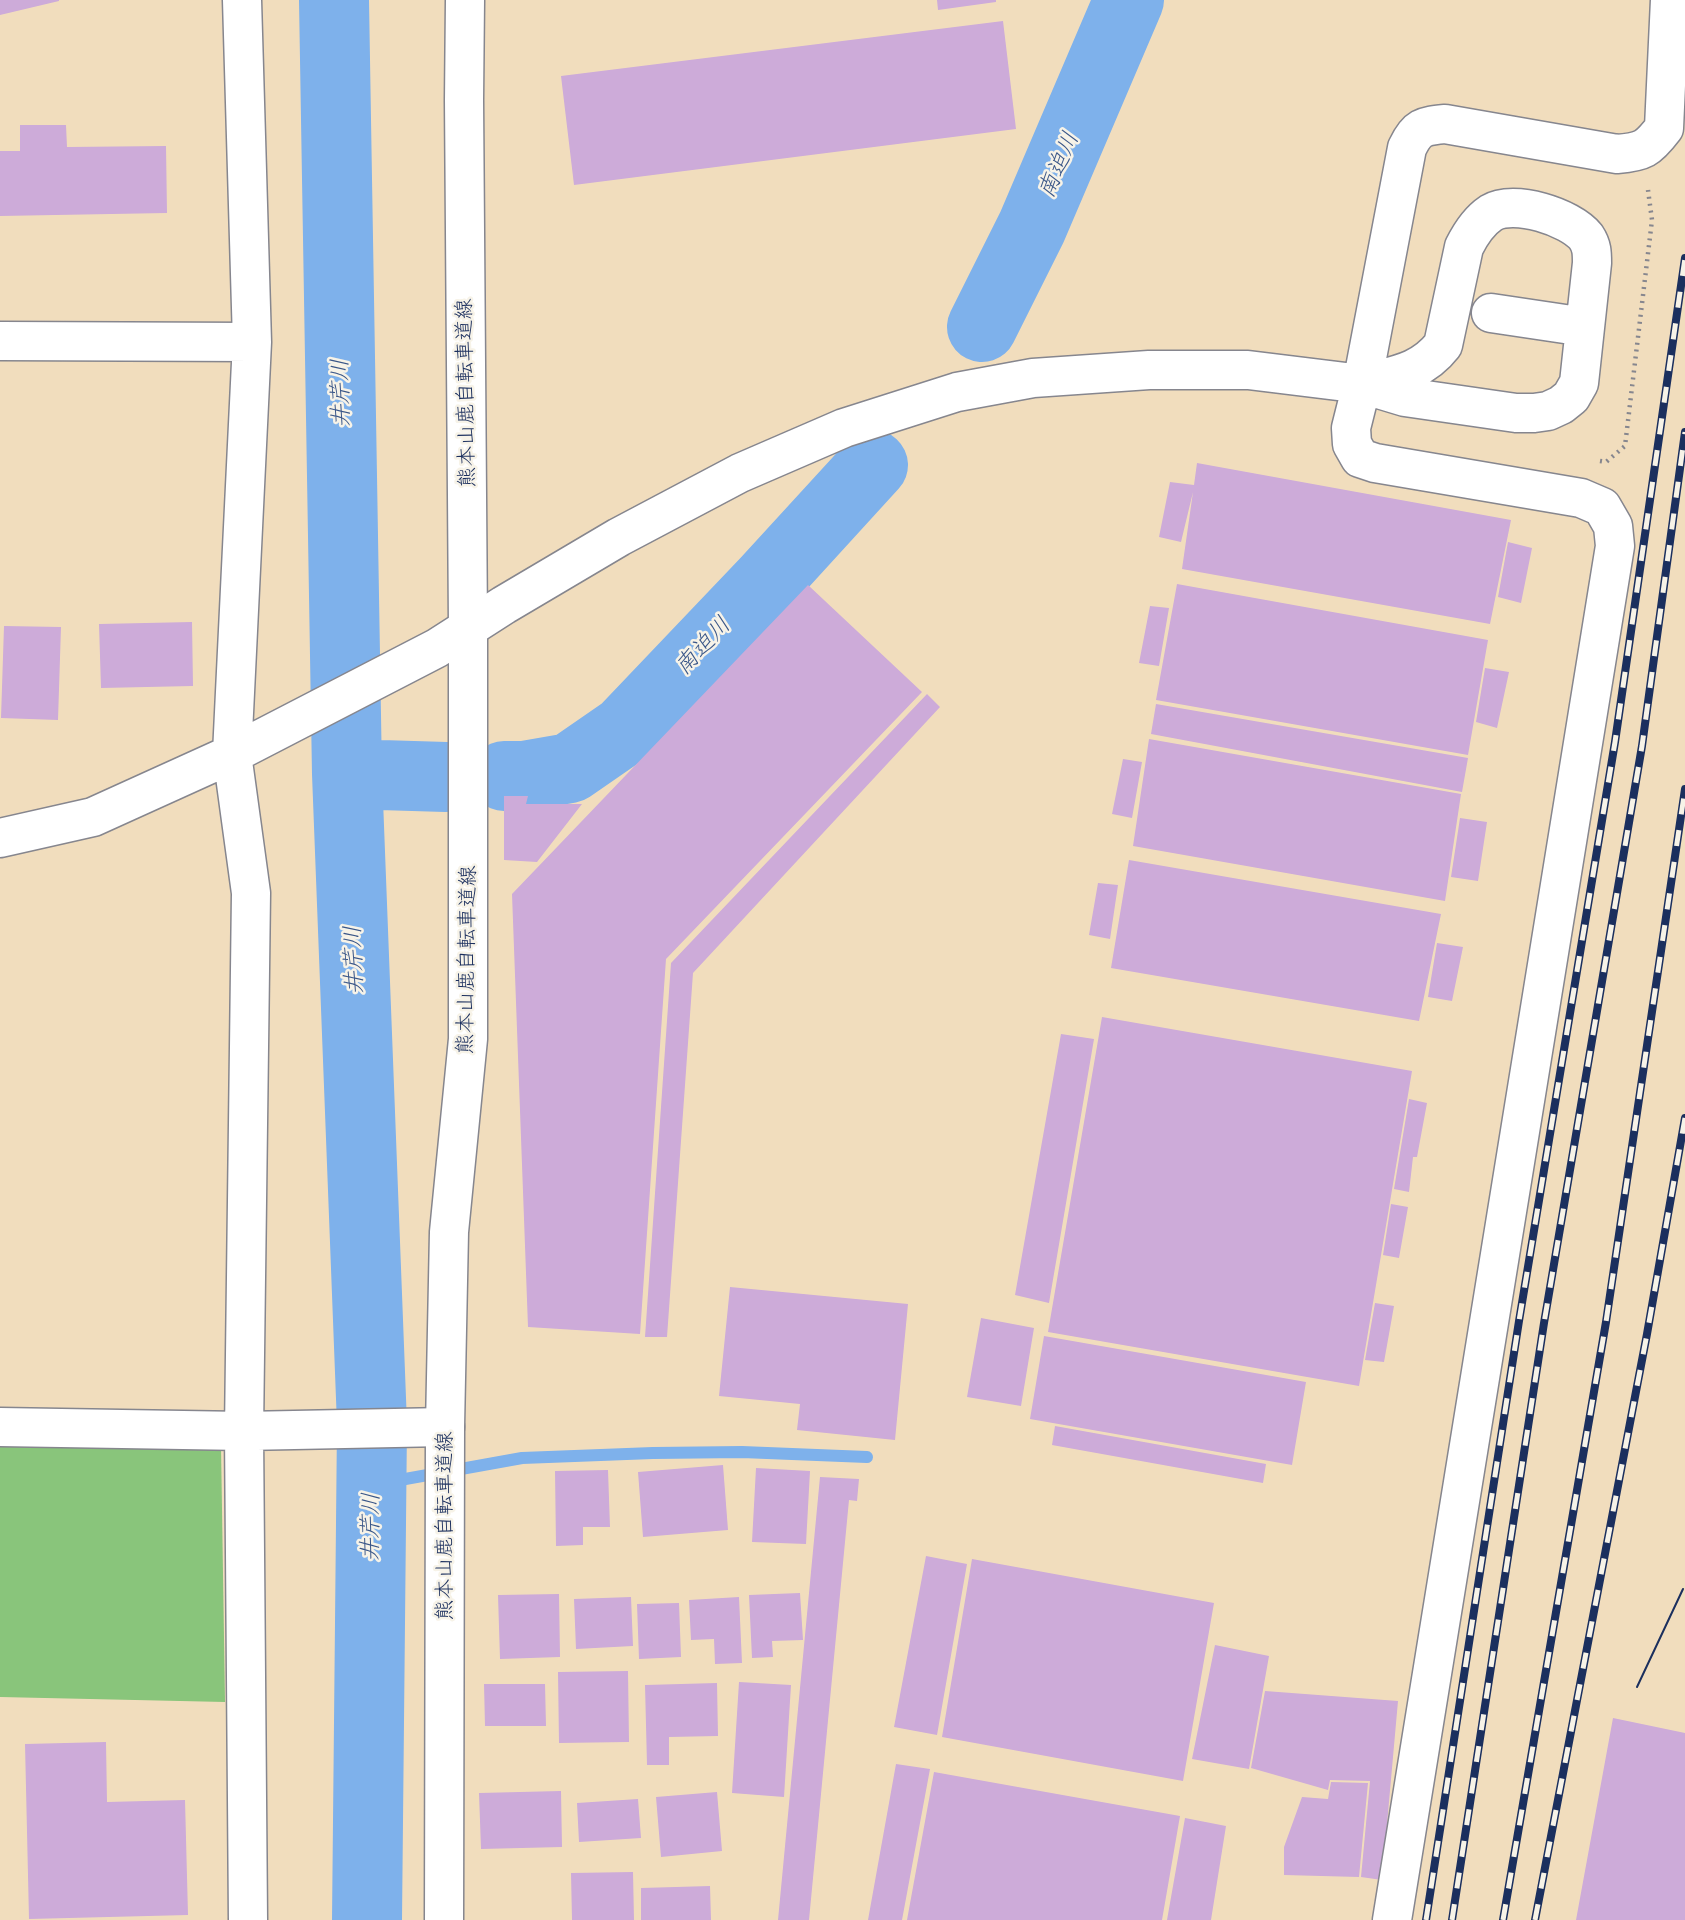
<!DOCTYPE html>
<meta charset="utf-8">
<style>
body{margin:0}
canvas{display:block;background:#f1ddbd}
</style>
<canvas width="1685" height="1920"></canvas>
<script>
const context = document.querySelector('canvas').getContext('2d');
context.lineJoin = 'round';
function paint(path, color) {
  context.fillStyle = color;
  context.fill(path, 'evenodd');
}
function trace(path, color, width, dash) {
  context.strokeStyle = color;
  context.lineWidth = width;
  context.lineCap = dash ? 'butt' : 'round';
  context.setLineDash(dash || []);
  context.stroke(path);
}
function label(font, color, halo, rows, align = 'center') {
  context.font = font + ' Delius,"Klee One",sans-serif';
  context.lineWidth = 5;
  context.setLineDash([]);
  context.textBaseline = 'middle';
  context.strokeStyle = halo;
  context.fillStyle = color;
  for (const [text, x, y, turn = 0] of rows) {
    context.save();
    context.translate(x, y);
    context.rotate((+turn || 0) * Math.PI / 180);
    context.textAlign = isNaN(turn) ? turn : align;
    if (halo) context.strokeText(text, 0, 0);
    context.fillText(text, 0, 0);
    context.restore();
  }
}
paint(new Path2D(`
 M221 1446 225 1702 0 1697V1447Z`), '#89c57b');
trace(new Path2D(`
 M372 1485 522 1458 653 1453 742 1452 867 1457`), '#7eb1eb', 12);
trace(new Path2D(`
 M334 0 347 774 372 1424 367 1920
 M982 327 1032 227 1129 0
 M347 774 446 777
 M504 776H524L570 768 625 730 766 582 873 465`), '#7eb1eb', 70);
paint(new Path2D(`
 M0 0H59V1L0 15Z
 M937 0H996V2L938 10Z
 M1003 21 1016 129 574 185 561 76Z
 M20 125H66L67 147 166 146 167 213 0 216V151H20Z
 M1197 463 1511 520 1490 624 1182 569 1193 492 1181 542 1159 537 1170 482 1194 485Z
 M1508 542 1532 548 1521 603 1498 597Z
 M1177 584 1488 640 1468 755 1156 700Z
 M808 585 922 692 666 959 640 1334 528 1327 512 894Z
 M1150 606 1169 608 1159 666 1139 663Z
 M192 622 193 686 101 688 99 624Z
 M4 626 61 627 58 720 1 718Z
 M1485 668 1509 672 1497 728 1476 722Z
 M927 694 940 707 693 973 667 1337H645L671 963Z
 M1156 704 1468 758 1462 792 1151 734Z
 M1149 739 1461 794 1445 901 1133 846Z
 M1123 759 1142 762 1132 818 1112 814Z
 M504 796H528L526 804H582L537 862 504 860Z
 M1460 818 1487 822 1478 881 1451 877Z
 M1129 860 1441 914 1419 1021 1111 968Z
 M1098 883 1118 885 1110 939 1089 935Z
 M1437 943 1463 947 1452 1001 1428 997Z
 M1102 1017 1412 1071 1359 1386 1048 1332Z
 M1061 1034 1094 1039 1049 1303 1015 1295Z
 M1409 1099 1427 1103 1417 1157H1413L1409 1192 1394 1189Z
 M1391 1204 1408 1207 1399 1258 1383 1255Z
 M730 1287 908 1304 895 1440 797 1430 800 1404 719 1396Z
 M1375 1303 1394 1306 1384 1362 1365 1360Z
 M981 1318 1034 1328 1021 1406 967 1397Z
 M1044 1336 1306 1382 1292 1465 1030 1419Z
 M1055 1426 1266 1464 1263 1483 1052 1445Z
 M723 1465 728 1530 643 1537 638 1472Z
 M756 1468 810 1471 806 1544 752 1542Z
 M608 1470 610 1527H583V1545L556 1546 555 1471Z
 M820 1477 859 1479 857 1501 849 1500 809 1920H778Z
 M926 1556 967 1564 937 1735 894 1727Z
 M972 1559 1214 1603 1183 1781 942 1737Z
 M800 1593 803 1640 772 1641 773 1657 752 1658 749 1595Z
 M559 1594 560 1657 500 1659 498 1595Z
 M631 1597 633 1646 576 1649 574 1599Z
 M739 1597 742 1663 715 1664 714 1639 691 1640 689 1600Z
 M679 1603 681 1657 639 1659 637 1604Z
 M1215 1645 1269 1656 1249 1769 1192 1759Z
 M628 1671 629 1742 559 1743 558 1672Z
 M739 1682 791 1685 784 1797 732 1793Z
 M717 1683 718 1736 669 1737V1765H647L645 1685Z
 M484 1684H545L546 1726H485Z
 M1265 1691 1398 1701 1382 1880 1361 1877 1370 1781 1330 1780 1328 1790 1251 1768Z
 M1613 1718 1685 1733V1920H1576Z
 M106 1742 107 1802 185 1800 188 1915 29 1919 25 1744Z
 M896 1764 930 1769 902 1920H868Z
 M934 1772 1180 1816 1162 1920H907Z
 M1331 1782 1368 1783 1359 1877 1284 1875V1847L1302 1797 1328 1799Z
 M561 1791 562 1847 481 1849 479 1793Z
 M717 1792 722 1851 661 1857 656 1797Z
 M638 1799 641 1838 579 1842 577 1803Z
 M1185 1818 1226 1826 1211 1920H1167Z
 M633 1872 634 1920H572L571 1873Z
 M710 1886 711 1920H641V1888Z`), '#cdabd9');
const minor = new Path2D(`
 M242 0 252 342 232 754 251 893 244 1431 248 1920
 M1491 313 1585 327
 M0 341 252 342
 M0 838 93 817 232 754 437 648 504 605 619 537 740 473 844 428 957 392 1033 378 1149 370H1248L1362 384 1405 397 1516 413H1534L1548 411 1561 405 1571 397 1579 383 1592 263C1592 253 1592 246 1586 237 1570 217 1514 199 1491 213 1479 221 1470 235 1464 247L1443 345C1421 373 1395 375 1362 384
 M0 1427 244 1431 445 1427
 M1392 1920 1615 546 1613 526 1602 507 1581 498 1375 463 1360 458 1352 444 1351 428 1362 384 1407 148C1417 127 1423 126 1445 124L1617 154C1643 152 1648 149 1664 128L1670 0`);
const major = new Path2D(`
 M444 1920 445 1427 449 1232 468 1039V627L464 100 465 0`);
trace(minor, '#86868e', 41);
trace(major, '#86868e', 41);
trace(new Path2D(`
 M1600 461 1606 462 1625 446 1652 220 1648 190`), '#86868e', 4.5, [2, 5]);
trace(minor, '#fff', 38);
trace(major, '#fff', 38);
trace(new Path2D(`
 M1637 1687 1683 1589`), '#1b2f5e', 2);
const rail = new Path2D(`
 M1426 1920 1519 1321 1615 742 1685 258
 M1452 1920 1544 1323 1642 746 1685 432
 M1503 1920 1606 1322 1685 789
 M1535 1920 1647 1334 1685 1118`);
trace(rail, '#1b2f5e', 8);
trace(rail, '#f7f3e8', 5, [16]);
label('21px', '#1b2f5e', '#f7f3e8', [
 ["熊本山鹿自転車道線",466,393,-91],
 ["熊本山鹿自転車道線",467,960,-89],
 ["熊本山鹿自転車道線",445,1526,-90]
]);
label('italic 23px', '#395688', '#f7f3e8', [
 ["南迫川",1059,165,-67],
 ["井芹川",341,393,-91],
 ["南迫川",703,646,-47],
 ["井芹川",354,960,-92],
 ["井芹川",371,1527,-89]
]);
</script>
